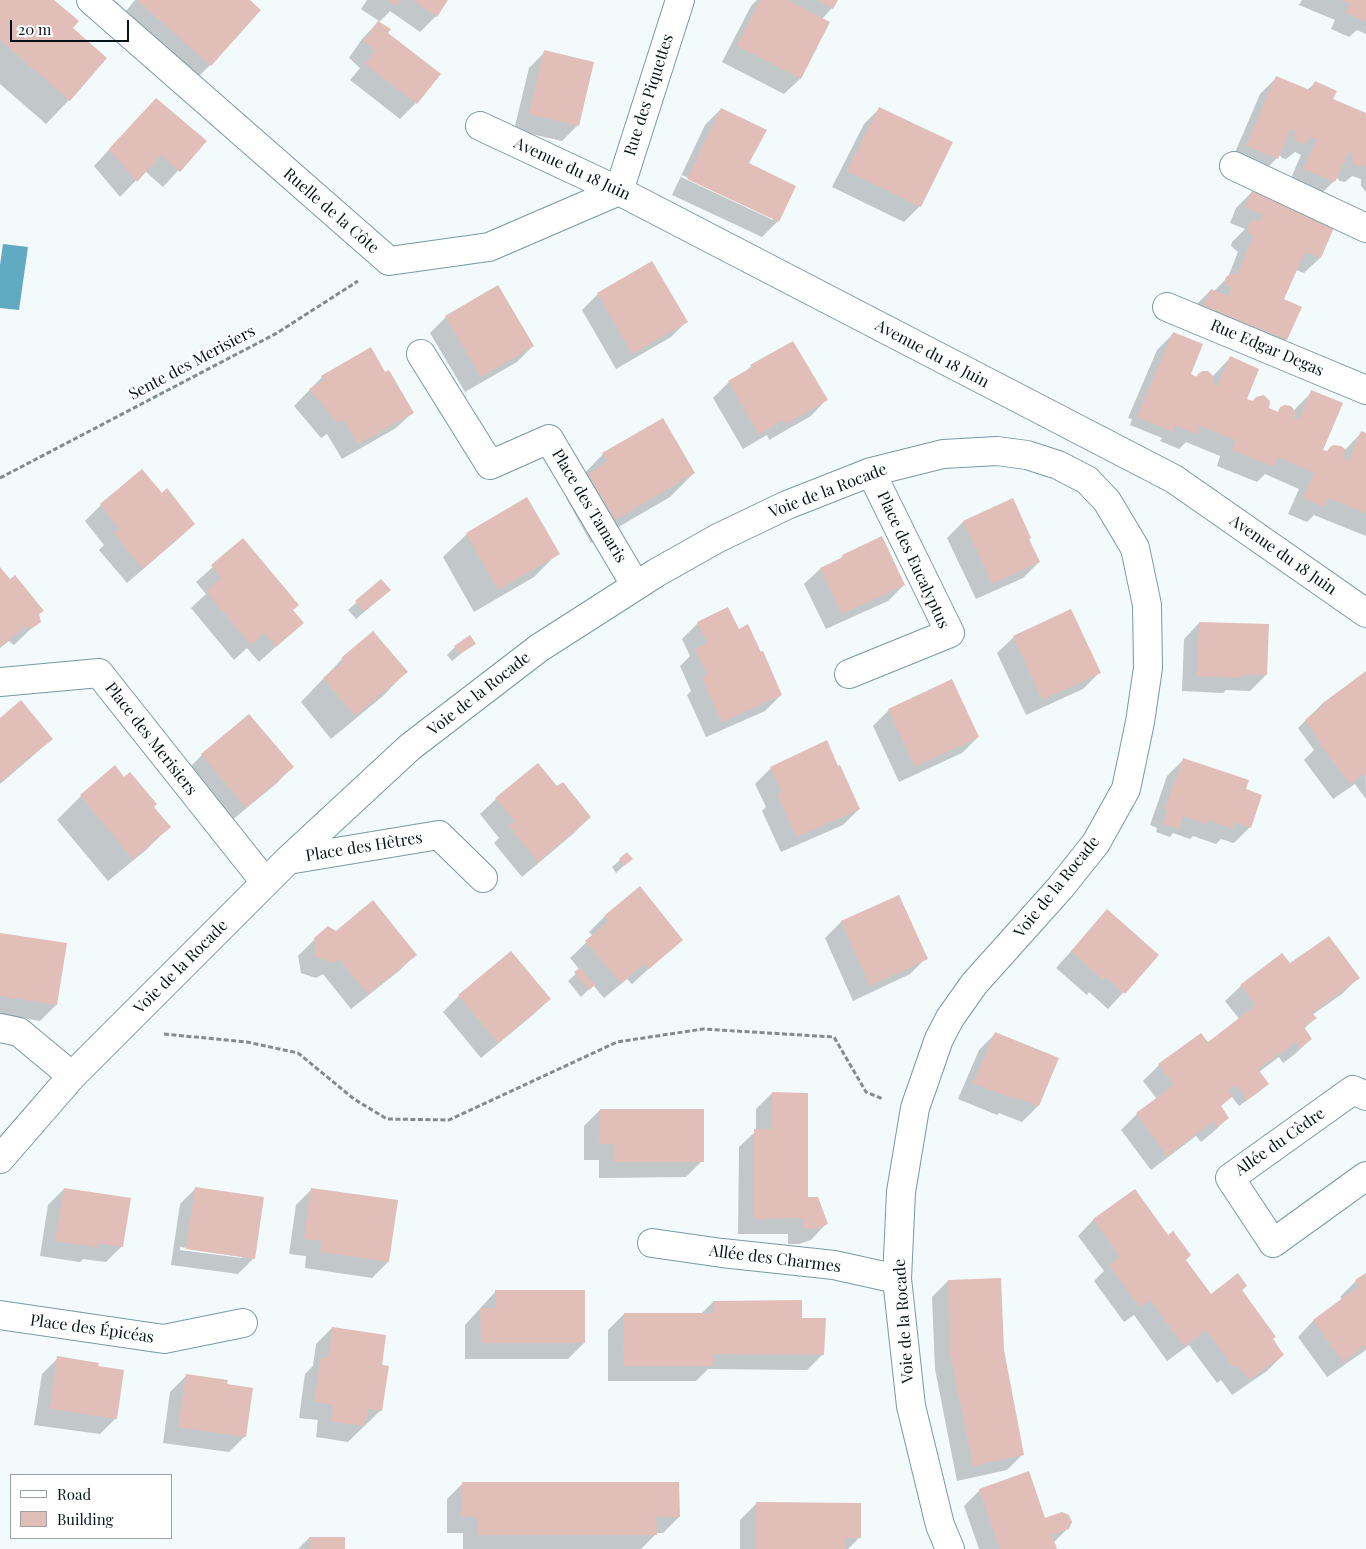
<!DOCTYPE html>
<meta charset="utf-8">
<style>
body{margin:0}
#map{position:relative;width:1366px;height:1549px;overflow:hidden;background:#f3fafc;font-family:"Playfair Display",serif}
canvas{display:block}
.legend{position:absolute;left:10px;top:1474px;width:162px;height:65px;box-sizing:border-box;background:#fff;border:1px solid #9ba1a2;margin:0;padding:6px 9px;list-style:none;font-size:15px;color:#061317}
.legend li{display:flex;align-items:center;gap:10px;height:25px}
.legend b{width:25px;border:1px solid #9ba1a2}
.scale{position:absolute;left:10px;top:20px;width:119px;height:22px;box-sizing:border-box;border:2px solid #061317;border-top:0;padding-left:6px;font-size:15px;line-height:18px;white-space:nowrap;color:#061317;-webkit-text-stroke:4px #fff;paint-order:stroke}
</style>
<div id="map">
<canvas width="1366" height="1549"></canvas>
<ul class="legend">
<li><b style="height:6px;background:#fff"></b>Road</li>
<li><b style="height:14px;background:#e1beb7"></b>Building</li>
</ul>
<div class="scale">20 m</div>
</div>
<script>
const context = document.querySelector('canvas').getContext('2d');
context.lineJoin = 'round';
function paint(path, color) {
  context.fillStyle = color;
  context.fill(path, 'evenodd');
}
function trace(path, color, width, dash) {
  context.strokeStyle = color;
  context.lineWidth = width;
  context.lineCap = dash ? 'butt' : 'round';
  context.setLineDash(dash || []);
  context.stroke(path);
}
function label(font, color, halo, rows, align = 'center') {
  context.font = font + ' "Playfair Display",serif';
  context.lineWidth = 4;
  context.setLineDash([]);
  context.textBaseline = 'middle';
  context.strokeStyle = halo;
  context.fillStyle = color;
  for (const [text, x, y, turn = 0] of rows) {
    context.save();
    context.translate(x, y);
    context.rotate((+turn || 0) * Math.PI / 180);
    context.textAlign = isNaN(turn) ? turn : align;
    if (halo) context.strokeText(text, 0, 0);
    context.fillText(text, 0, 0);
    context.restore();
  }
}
paint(new Path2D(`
 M3 244 28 247 19 310 0 308V265Z`), '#60aac2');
paint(new Path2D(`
 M0 0H52L72 28 69 100 46 124 0 84Z
 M135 0H248L210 65 194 81 122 16Z
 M367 0H447L436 16 420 32 390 11 378 23 387 33 416 103 400 119 350 80 360 68 349 58 362 39 379 21 361 9Z
 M757 0H837L832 8 822 19 828 22 800 79 784 94 722 62 751 6Z
 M1302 0H1366V34L1357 30 1349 37 1331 29 1335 20 1299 5Z
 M545 52 578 125 562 141 514 130 529 68Z
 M1276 78 1307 90 1315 83 1332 99 1365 114 1366 113V192L1361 186V179L1352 176 1345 182 1340 181 1336 177 1334 181 1318 197 1288 185 1301 155 1295 152 1286 159 1282 158 1279 154 1277 158 1261 174 1231 162 1260 94Z
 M880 108 920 206 904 222 832 187 864 124Z
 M721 109 778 221 762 237 672 195 705 125ZM682 175 773 217V220L681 177Z
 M140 116 205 141 163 187 145 171 120 197 94 166Z
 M1252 192 1320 258 1304 273 1296 270 1282 300 1286 339 1270 355 1195 306 1211 290 1214 291 1228 277 1238 252 1231 246 1232 242 1245 229 1230 223 1236 208Z
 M652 263 687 321 671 337 616 369 582 310 598 294Z
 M446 317 533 346 517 362 465 392 430 333Z
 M1173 334 1189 375 1195 378 1199 374 1207 372 1213 376 1230 358 1245 399 1277 413 1281 408 1294 412 1296 408 1312 392 1322 451 1327 452 1345 450 1361 433 1366 434V536L1314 515 1307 522 1288 514 1299 489 1265 474 1257 482 1217 466 1220 456 1186 442 1179 449 1160 441 1162 438 1130 425 1132 419 1128 418 1157 350Z
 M751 366 826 400 811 416 769 440 767 435 743 449 713 398 729 382 744 374Z
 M385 374 412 413 396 428 342 459 327 434 321 438 294 406 322 377Z
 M603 454 694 473 670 497 591 543 566 498 582 482 580 478Z
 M142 471 162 495 194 524 178 539 127 583 99 550 104 545 85 521 101 505Z
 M1012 500 1028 540 1039 562 1023 578 976 599 947 538 963 522Z
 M467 534 558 553 534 577 474 612 443 557Z
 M243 540 292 610 302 623 259 662 247 648 234 660 191 608 206 594 196 582Z
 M843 556 904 585 888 601 826 629 804 584 820 569 838 561Z
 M0 569 37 615 39 621 14 645 9 641 0 648Z
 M381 581V597L356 619 348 610Z
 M1070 610 1099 673 1083 689 1026 715 997 653 1013 638Z
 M698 623 739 631 781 695 765 711 706 737 687 695 691 691 680 666 690 656 682 639Z
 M1199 623 1266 675 1250 691 1226 690 1223 693 1182 691 1184 639Z
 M474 643 452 661 447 655 455 647Z
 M342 659 406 672 383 696 331 739 301 702Z
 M1365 673 1366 799 1355 784 1333 799 1304 760 1314 750 1298 728 1323 703Z
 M889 710 978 737 962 753 899 782 873 726Z
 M249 716 292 767 277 783 230 822 186 771 202 755Z
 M0 718 51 738 35 754 0 784Z
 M1183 760 1245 790 1250 827 1234 843 1221 839 1216 844 1193 836 1190 839 1173 833 1170 837 1156 832 1157 828 1150 825 1167 776Z
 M114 767 152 807 169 827 146 850 108 881 57 820 81 796Z
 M771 768 859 809 843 825 781 852 762 811 766 807 755 784Z
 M557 788 590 817 574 833 522 877 494 843 499 838 480 814 496 799Z
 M627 854 631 859 616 873 612 867Z
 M898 896 926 958 910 974 853 1001 825 938 841 922Z
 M1107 911 1158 955 1108 1009 1089 992 1087 995 1056 968Z
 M605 916 682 939 632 984 627 979 604 998 593 985 581 997 568 981 580 970 570 958 593 936 589 932Z
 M336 932 415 955 399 971 351 1009 323 974 316 978 301 973 298 956 315 939Z
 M0 934 56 1005 40 1021 0 1014Z
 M511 952 549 999 534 1014 481 1058 443 1012 459 996Z
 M1290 965 1358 978 1342 994 1312 1015 1315 1018 1304 1029 1311 1039 1295 1054 1283 1063 1279 1057 1259 1072 1268 1084 1260 1091 1239 1106 1231 1096 1220 1107 1228 1118 1212 1133 1201 1142 1196 1136 1151 1170 1121 1130 1137 1114 1157 1099 1143 1081 1159 1065 1208 1044 1240 1020 1225 1001 1241 986Z
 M995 1034 1057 1059 1038 1106 1022 1122 999 1113 997 1115 958 1099 979 1050Z
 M772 1093 806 1198 826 1224 811 1240 799 1244H788V1234H738L739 1147 756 1131V1109Z
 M600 1110 702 1161 686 1177 599 1178V1160H584V1126Z
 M196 1188 254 1258 238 1274 171 1265 180 1204ZM180 1247 242 1256V1258L180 1250Z
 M64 1189 122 1246 106 1262 83 1259 80 1262 40 1256 48 1205Z
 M312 1189 388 1262 372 1278 305 1268 306 1256 289 1254 296 1205Z
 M1135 1191 1211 1296 1241 1291 1283 1355 1267 1371 1232 1395 1221 1380 1217 1383 1189 1345 1167 1361 1134 1315 1124 1322 1094 1281 1104 1271 1078 1236 1093 1220Z
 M1366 1274V1350L1327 1377 1298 1337 1313 1321 1342 1300 1340 1297 1356 1281Z
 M948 1281 1002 1350 1023 1454 1007 1470 957 1481 935 1369 932 1297Z
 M496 1291 584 1343 568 1359H465V1325Z
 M713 1302 801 1319 823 1354 807 1370 708 1369 696 1381H608V1330L624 1314H701Z
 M332 1328 380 1366 381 1410 348 1442 316 1437 318 1420 299 1418 305 1374 313 1366 316 1344Z
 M58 1358 97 1367 116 1418 100 1434 34 1425 42 1374Z
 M186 1376 226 1385 245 1436 229 1452 163 1443 170 1392Z
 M463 1483 679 1517 663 1533H655V1535L641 1549H463V1533H447V1499Z
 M980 1490 1068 1528 1053 1543 1056 1549H979L964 1506Z
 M756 1504 860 1537 848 1549H740V1520Z
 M309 1538 343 1549H298Z`), '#0003');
paint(new Path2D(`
 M0 0H54L79 21 73 28 107 58 70 101 0 40Z
 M137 0H250L261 10 211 66Z
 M387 0H401L396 6Z
 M413 0H448L437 17Z
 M760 0H788L830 22 801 79 737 46Z
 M817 0H838L833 9Z
 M1340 0H1366V22L1346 13 1350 4Z
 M378 21 391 29 388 33 441 74 417 104 365 64 375 51 364 41Z
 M544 50 594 62 579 126 529 114Z
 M1276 76 1310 90 1315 81 1337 91 1333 99 1366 113V164L1362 167 1356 166 1352 161 1353 153 1349 152 1335 182 1303 169 1317 139 1311 137 1308 142 1303 144 1298 142 1295 138 1294 134 1296 130 1291 129 1278 159 1246 146Z
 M156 98 207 141 180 172 161 155 137 182 109 149Z
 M879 107 953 142 921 207 847 171Z
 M721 108 767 130 749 163 796 186 779 222 687 179Z
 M1252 191 1335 225 1321 258 1305 252 1284 299 1302 307 1287 340 1204 306 1211 289 1228 296 1231 289 1226 285 1225 279 1227 276 1233 273 1238 274 1253 236 1249 233 1247 227 1253 220 1260 221 1263 215 1245 207Z
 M652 261 688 322 632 354 597 293Z
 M498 285 534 346 481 377 445 316Z
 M1173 332 1203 344 1191 374 1197 377 1198 374 1203 371H1208L1212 375 1214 380 1213 384 1217 386 1230 356 1259 369 1247 399 1253 401 1256 397 1264 395 1270 401 1269 408 1278 412 1280 407 1285 405 1291 406 1296 412 1294 418 1299 420 1311 390 1343 403 1323 450 1327 451 1330 447 1334 445 1341 446 1345 449 1344 459 1349 461 1361 431 1366 433V513L1328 498 1324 507 1303 498 1314 473 1278 457 1274 467 1232 450 1235 440 1200 426 1196 434 1175 425 1173 432 1137 417Z
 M793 341 828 400 786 424 783 420 759 434 728 381 752 367 750 365Z
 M371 347 385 372 389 370 414 413 358 444 343 419 338 423 309 389 324 380 321 376Z
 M663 418 695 473 615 520 588 474 608 461 602 453Z
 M142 469 162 493 167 488 195 524 143 569 114 533 119 529 100 504Z
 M527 497 560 554 498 590 466 533Z
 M1013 498 1031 538 1029 539 1040 562 992 584 963 521Z
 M882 536 905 585 842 614 820 568 843 557 842 555Z
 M243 538 299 605 293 610 304 623 276 647 264 633 251 645 206 591 221 578 211 565Z
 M0 567 10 579 15 575 44 611 39 614 41 622 31 629 26 626 0 647Z
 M381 579 391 590 364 612 355 601Z
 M728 607 739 629 748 624 761 652 763 651 782 695 722 722 702 678 707 675 695 649 707 643 697 622Z
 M1071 609 1101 673 1042 700 1013 636Z
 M1199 622 1269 624 1267 675H1241V678L1197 676Z
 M373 631 408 672 355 716 323 678 344 661 341 658Z
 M470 635 476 644 460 654 454 646Z
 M1366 671V773L1350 784 1319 743 1320 742 1305 720 1324 704 1323 703Z
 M952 679 979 737 915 767 888 709Z
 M21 700 53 739 0 782V718Z
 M249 714 294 767 246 808 201 754Z
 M827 740 838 766 840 765 860 809 797 837 777 794 782 791 770 767Z
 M1183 758 1249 780 1246 789 1262 795 1251 828 1235 822 1233 829 1208 820 1207 824 1183 816 1179 829 1163 824 1168 810 1165 809Z
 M538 763 557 786 563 782 591 817 538 862 509 826 515 821 495 798Z
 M115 765 124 777 130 772 157 804 154 807 171 827 133 859 80 795Z
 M627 852 633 859 624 866 619 859Z
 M640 886 683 940 649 969 644 964 621 983 585 941 609 921 604 916Z
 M899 895 928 959 870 986 841 921Z
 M373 900 417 955 368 994 339 959 333 963 316 957 314 938 328 926 336 931Z
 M1107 909 1159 955 1125 994 1106 977 1103 980 1071 951Z
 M0 933 67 943 57 1005 0 996Z
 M1329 936 1360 978 1312 1013 1317 1018 1304 1027 1312 1039 1300 1048 1296 1042 1258 1069 1269 1084 1247 1100 1236 1085 1228 1091 1233 1096 1221 1106 1229 1118 1217 1127 1213 1121 1167 1156 1136 1113 1174 1085 1158 1064 1201 1033 1208 1042 1256 1005 1240 985 1282 953 1290 963Z
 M511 951 551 999 498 1043 458 995Z
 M580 968 595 985 589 990 574 972Z
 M995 1032 1059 1058 1039 1106 1015 1097 1014 1099 973 1083Z
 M772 1092 808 1093V1197H818L828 1224 816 1229 803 1228V1218L754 1219V1129H772Z
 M600 1109H704V1162H614V1144H599Z
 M195 1187 264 1197 255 1259 186 1249Z
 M64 1188 131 1198 123 1247 97 1243V1247L55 1241Z
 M311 1188 398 1200 389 1262 320 1252 322 1241 304 1239Z
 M1135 1189 1168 1235 1173 1231 1191 1255 1186 1260 1211 1294 1238 1273 1247 1286 1242 1290 1276 1337 1273 1339 1284 1355 1249 1380 1237 1365 1234 1368 1206 1330 1184 1346 1150 1300 1140 1307 1109 1265 1120 1257 1093 1219Z
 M1366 1273V1345L1343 1362 1313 1320 1359 1286 1355 1280Z
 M1001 1278 1004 1350 1024 1455 973 1466 950 1353 948 1280Z
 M495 1290H585V1343H481L480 1308H495Z
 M802 1300V1318H826L824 1355 713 1354V1366H623L624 1313H713V1301Z
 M332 1327 386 1335 382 1365 389 1366 382 1411 368 1409 365 1426 332 1422 333 1405 314 1402 321 1357 328 1358Z
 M57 1356 99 1363 98 1366 124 1370 117 1419 50 1409Z
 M186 1374 228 1380 227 1384 253 1388 246 1437 178 1427Z
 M1029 1471 1045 1518 1062 1512 1069 1515 1072 1522 1069 1529 1052 1535 1057 1549H1000L979 1489Z
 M462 1482H679L680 1517H656L657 1535H478V1517H462Z
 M756 1502 861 1503V1538H845V1549H756Z
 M309 1537H345V1549H309Z`), '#e1beb7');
const street = new Path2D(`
 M91 0 389 261 489 247 619 191
 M480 126 619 191 1174 479 1366 613
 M1234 166 1366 228
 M619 191 680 0
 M1167 307 1366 390
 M421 354 490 465 549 439 636 586
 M849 674 950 633 871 472
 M0 682 99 673 265 882
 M288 860 439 835 483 878
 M0 1028 19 1032 72 1076
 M1366 1096 1353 1090 1230 1178 1273 1243 1366 1176
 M0 1159 72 1076 288 860 410 747 539 648 656 573 718 538 787 505 871 472 943 454 997 451 1027 455 1058 465 1087 480 1107 501 1135 548 1147 605 1148 668 1140 722 1126 789 1096 843 1060 888 974 984 950 1018 939 1039 915 1108 901 1192 897 1279 911 1406 940 1525 950 1549
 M652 1243 722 1253 834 1265 897 1279
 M0 1315 164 1339 243 1323`);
trace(street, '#7899a5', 30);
trace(new Path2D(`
 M0 478 277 333 358 281
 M164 1034 247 1042 298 1053 354 1099 387 1119 449 1120 617 1042 703 1029 834 1037 866 1092 883 1099`), '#828c8f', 3, [5, 2.5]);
trace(street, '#fff', 28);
label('16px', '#061317', '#fff', [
 ["Rue des Piquettes",649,95,-72],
 ["Avenue du 18 Juin",572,169,25],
 ["Ruelle de la Côte",331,211,41],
 ["Rue Edgar Degas",1267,348,23],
 ["Avenue du 18 Juin",932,354,28],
 ["Sente des Merisiers",192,363,-28],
 ["Voie de la Rocade",828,491,-21],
 ["Place des Tamaris",589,506,59],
 ["Avenue du 18 Juin",1283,555,35],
 ["Place des Eucalyptus",913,560,65],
 ["Voie de la Rocade",479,694,-38],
 ["Place des Merisiers",151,739,52],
 ["Place des Hêtres",364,847,-9],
 ["Voie de la Rocade",1057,887,-51],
 ["Voie de la Rocade",181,967,-45],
 ["Allée du Cèdre",1280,1142,-35],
 ["Allée des Charmes",775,1259,7],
 ["Voie de la Rocade",904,1321,-94],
 ["Place des Épicéas",92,1329,8]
]);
</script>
